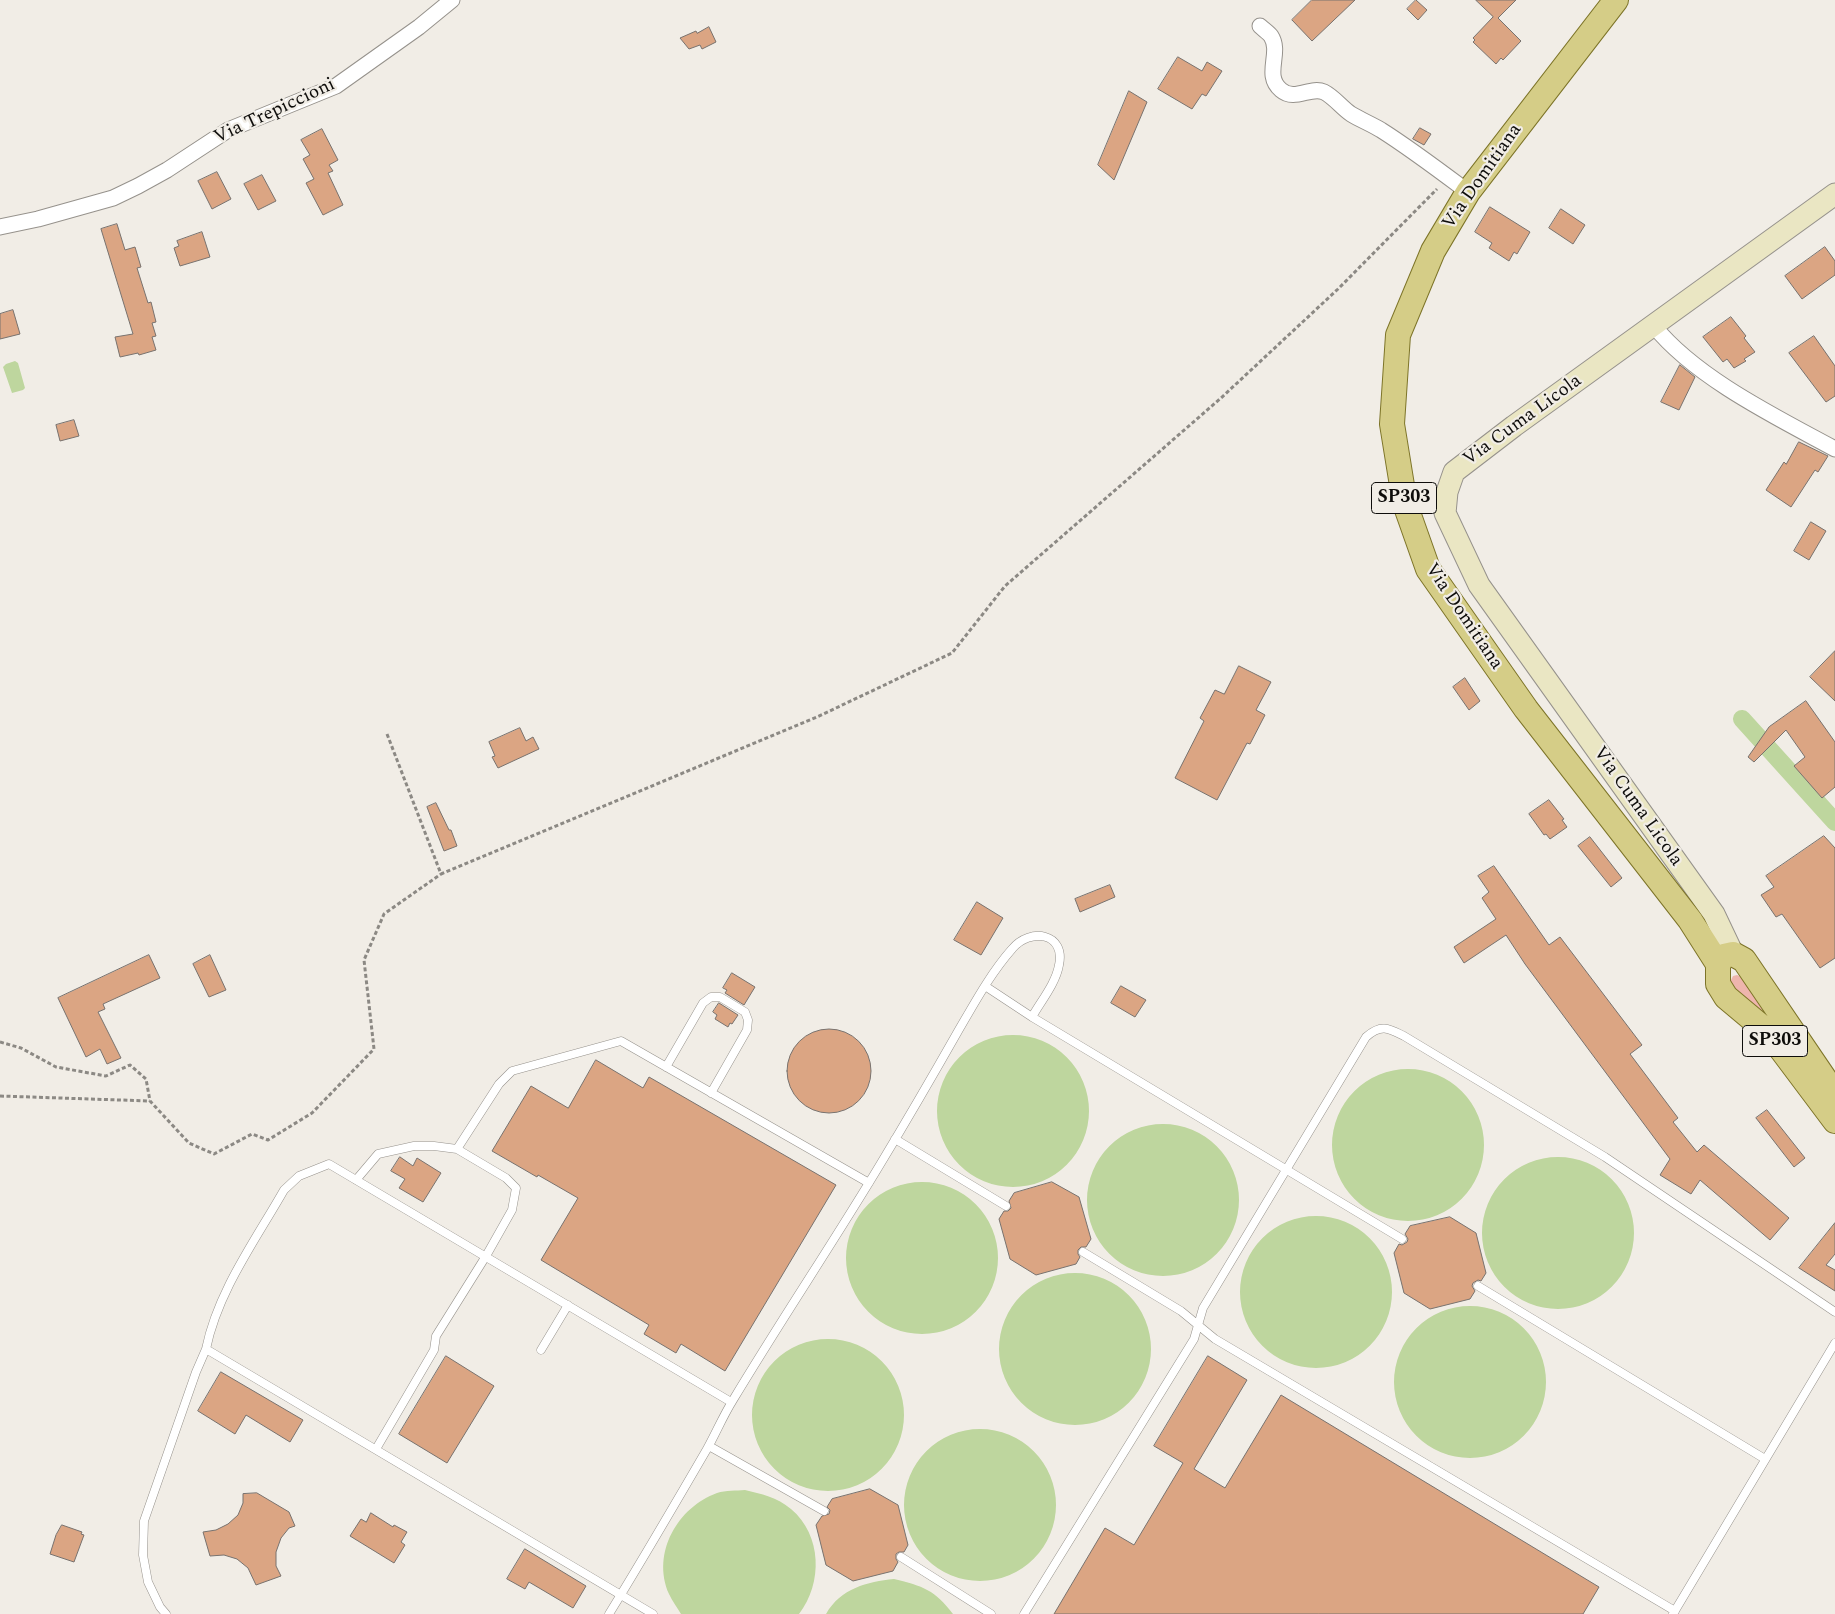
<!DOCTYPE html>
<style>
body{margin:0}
canvas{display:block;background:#f1ede6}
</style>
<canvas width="1835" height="1614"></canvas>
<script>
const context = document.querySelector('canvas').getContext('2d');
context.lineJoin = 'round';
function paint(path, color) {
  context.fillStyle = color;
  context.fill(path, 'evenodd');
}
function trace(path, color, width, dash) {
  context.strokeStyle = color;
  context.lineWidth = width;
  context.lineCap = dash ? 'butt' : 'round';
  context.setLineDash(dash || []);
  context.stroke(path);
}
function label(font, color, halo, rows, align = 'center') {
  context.font = font + ' Spectral,serif';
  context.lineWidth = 4.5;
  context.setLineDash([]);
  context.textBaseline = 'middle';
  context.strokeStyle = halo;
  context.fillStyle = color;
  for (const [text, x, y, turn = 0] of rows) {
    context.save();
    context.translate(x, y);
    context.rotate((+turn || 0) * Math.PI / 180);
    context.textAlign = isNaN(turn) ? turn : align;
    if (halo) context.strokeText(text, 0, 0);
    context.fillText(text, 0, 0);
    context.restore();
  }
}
paint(new Path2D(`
 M1737 975 1748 980 1766 1017 1731 986V980L1733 976Z`), '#eeb5ad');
paint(new Path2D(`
 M15 361 18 363 25 388 23 390 12 393 3 367 6 364Z
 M937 1111a76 76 0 1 1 152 0a76 76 0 1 1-152 0Z
 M1332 1145a76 76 0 1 1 152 0a76 76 0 1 1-152 0Z
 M1087 1200a76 76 0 1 1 152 0a76 76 0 1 1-152 0Z
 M1482 1233a76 76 0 1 1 152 0a76 76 0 1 1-152 0Z
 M846 1258a76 76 0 1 1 152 0a76 76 0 1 1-152 0Z
 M1240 1292a76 76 0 1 1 152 0a76 76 0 1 1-152 0Z
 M999 1349a76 76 0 1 1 152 0a76 76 0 1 1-152 0Z
 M1394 1382a76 76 0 1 1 152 0a76 76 0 1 1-152 0Z
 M752 1415a76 76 0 1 1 152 0a76 76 0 1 1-152 0Z
 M904 1505a76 76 0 1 1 152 0a76 76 0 1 1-152 0Z
 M745 1490C761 1494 777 1497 791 1509 822 1535 823 1583 799 1614H681C677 1607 672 1601 669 1594 651 1553 678 1507 717 1493 726 1490 736 1491 745 1490Z
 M894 1579C923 1586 935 1590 953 1614H826C841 1588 867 1582 894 1579Z`), '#bed69e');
trace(new Path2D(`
 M1742 719 1835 822`), '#bed69e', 18);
const building = new Path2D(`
 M1312 0H1355L1312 41 1292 20Z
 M1416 0 1427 10 1418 20 1407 9Z
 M1476 0H1516L1498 18 1521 41 1503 60 1501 58 1496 64 1473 42 1475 40 1473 38 1493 17Z
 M709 27 716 42 702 49 700 45 689 49 680 38 696 31 697 33Z
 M1178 57 1202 71 1207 62 1222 71 1206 96 1202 94 1192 109 1158 89Z
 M1129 91 1147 102 1114 180 1098 165Z
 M1420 128 1431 134 1424 145 1413 139Z
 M322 129 338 160 329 165 333 171 328 173 343 205 323 215 306 183 314 179 303 159 310 155 301 140Z
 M217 172 231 199 212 209 198 181Z
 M262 175 276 201 258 210 244 184Z
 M1490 207 1530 232 1517 254 1514 252 1509 261 1489 248 1492 243 1475 232Z
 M1561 209 1585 225 1573 244 1549 228Z
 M117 224 125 250 135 247 141 267 137 268 148 303 151 302 156 322 152 323 156 336 152 337 156 350 139 355 138 353 120 357 115 337 133 334 101 229Z
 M202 232 210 257 180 266 174 248 179 246 177 241Z
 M1825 247 1835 261V275L1802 299 1785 276Z
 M13 310 20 334 0 339V314Z
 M1731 317 1746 336 1744 338 1755 352 1744 359 1746 361 1734 368 1727 359 1723 362 1703 337Z
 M1814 336 1835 366V396L1826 402 1789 353Z
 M1680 365 1695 377 1679 410 1661 402Z
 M74 420 79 436 60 441 56 425Z
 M1799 442 1828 456 1818 472 1815 470 1791 507 1766 490 1784 462 1786 464Z
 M1811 522 1826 531 1809 560 1794 551Z
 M1835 651V701L1810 677Z
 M1239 666 1271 682 1256 710 1265 715 1250 744 1247 743 1217 800 1175 778 1204 721 1200 718 1215 690 1224 694Z
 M1465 678 1480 701 1469 710 1453 687Z
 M1806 701 1835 742V787L1822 798 1794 766 1805 757 1786 730 1754 762 1748 757 1769 727Z
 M520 728 526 741 533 737 539 749 498 768 492 757 495 756 489 742Z
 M1549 800 1564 819 1562 820 1567 827 1550 839 1546 834 1544 835 1529 814Z
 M436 803 449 830H451L457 846 444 851 427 807Z
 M1824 836 1835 848V958L1820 968 1782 914 1776 917 1761 895 1774 887 1766 876Z
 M1590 837 1622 878 1611 887 1578 846Z
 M1494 866 1549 945 1560 937 1642 1045 1630 1054 1678 1118 1673 1122 1697 1152 1704 1145 1789 1218 1770 1240 1700 1180 1691 1194 1660 1175 1670 1159 1525 964 1506 935 1464 963 1454 947 1496 919 1482 898 1489 892 1478 876Z
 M1110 885 1115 897 1080 912 1075 899Z
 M977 902 1003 918 981 955 954 940Z
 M149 955 160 978 103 1004 105 1009 98 1012 121 1058 107 1064 100 1049 86 1057 58 998Z
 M210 955 226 990 209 997 193 964Z
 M732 973 755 987 744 1005 725 993 727 990 723 988Z
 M1121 986 1146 1000 1135 1017 1111 1003Z
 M719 1003 738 1015 732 1024 730 1023 728 1027 715 1019 717 1015 713 1012Z
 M787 1071a42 42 0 1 1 84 0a42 42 0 1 1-84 0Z
 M596 1060 643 1088 649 1077 836 1185 725 1371 681 1344 676 1353 644 1334 649 1325 541 1260 578 1198 538 1175 537 1177 492 1151 531 1086 568 1108Z
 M1767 1110 1805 1158 1794 1167 1756 1118Z
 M400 1157 413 1166 417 1158 441 1173 423 1202 399 1188 405 1179 391 1171Z
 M1052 1182 1079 1197 1091 1239 1086 1247H1081L1078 1250V1254L1080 1257 1076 1264 1036 1275 1010 1259 999 1219 1004 1211H1008L1011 1208 1009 1201 1014 1193Z
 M1450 1217 1476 1233 1486 1273 1481 1281 1478 1280 1473 1283 1472 1286 1475 1291 1470 1299 1430 1309 1404 1293 1394 1253 1399 1244 1402 1245 1407 1242 1408 1239 1405 1234 1410 1226Z
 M1835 1223V1254L1826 1265 1835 1270V1291L1799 1268Z
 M446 1356 494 1386 447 1463 399 1434Z
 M1208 1356 1247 1380 1194 1469 1225 1488 1281 1395 1599 1587 1583 1614H1054L1105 1528 1134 1545 1183 1463 1154 1446Z
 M221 1372 303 1420 290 1442 246 1415 235 1434 198 1411Z
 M870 1489 898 1505 908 1545 904 1552H899L896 1554V1559L898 1562 893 1571 853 1581 826 1565 816 1525 822 1516 829 1514 830 1510 827 1507 832 1499Z
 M257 1493 289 1512 295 1526 289 1528 281 1538 276 1552V1566L281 1576 256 1585 248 1568 237 1559 224 1555 210 1556 203 1532 216 1530 228 1524 238 1515 243 1503V1494Z
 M371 1513 393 1527 394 1525 407 1532 401 1542 405 1545 394 1563 350 1536 361 1519 366 1522Z
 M62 1525 82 1532 81 1534 84 1535 74 1562 50 1554 56 1535Z
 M525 1549 586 1586 573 1608 529 1582 525 1589 507 1579Z`);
paint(building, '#dba583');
trace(building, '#78726e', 1);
const lane = new Path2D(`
 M985 986 1032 1017 1402 1239
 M666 1067 703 1003 711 997H720L745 1012 748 1020 747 1030 711 1093
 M895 1139 1006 1206
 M457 1149 499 1084 512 1071 621 1041 869 1183
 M356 1180 378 1154 414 1146H434L457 1149 506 1178 516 1188 512 1210 486 1256 436 1336 434 1350 376 1449
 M1083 1252 1181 1311 1215 1339 1675 1611
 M1478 1286 1765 1459
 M541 1350 568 1305
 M709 1446 824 1511
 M901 1557 991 1614
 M166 1614 160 1607 148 1582 143 1555 144 1521 196 1372 206 1349
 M609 1614C643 1559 675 1504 707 1449 716 1433 723 1416 733 1400 781 1320 833 1243 881 1163 907 1120 932 1077 957 1033 974 1004 990 974 1012 949 1030 927 1066 933 1059 965 1056 983 1041 1001 1032 1017
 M653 1614 206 1349C218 1291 255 1241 284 1190L299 1176 329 1164 731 1402
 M1024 1614 1194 1339 1203 1308 1366 1037C1381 1024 1388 1028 1404 1036L1605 1157 1835 1312
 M1673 1614 1835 1343`);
const street = new Path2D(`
 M1260 26C1263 29 1269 33 1271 36 1282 53 1263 75 1281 90 1295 102 1310 86 1324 92 1334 97 1342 108 1351 114 1361 120 1371 124 1381 130 1411 149 1440 171 1468 192
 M0 227 38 219 113 198 138 186 167 170 228 130 336 86 419 27 452 0
 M1654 326C1696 378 1776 417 1835 449`);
const secondary = new Path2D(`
 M1733 954 1714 914 1479 585 1445 513 1447 492 1454 472 1514 426 1835 194`);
const primary = new Path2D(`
 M1616 0 1468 192 1433 251 1398 335 1392 424 1405 504 1428 569 1526 709 1690 920 1718 964V984L1726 997 1769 1033 1835 1121
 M1718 964 1724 956 1733 954 1744 960 1835 1094`);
trace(lane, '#96928c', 9);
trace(street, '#96928c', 17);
trace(secondary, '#96928c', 23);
trace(primary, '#7d7428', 26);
trace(new Path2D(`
 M387 734 441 874 817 717 952 653 1005 586 1221 398 1338 289 1437 189
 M0 1042 21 1048 56 1067 106 1076 130 1065 146 1079 150 1101 189 1143 214 1154 252 1134 268 1140 312 1113 374 1049 364 960 384 914 441 874
 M0 1096 150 1101`), '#8c8984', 3, [4, 2.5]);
trace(lane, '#fff', 8);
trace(street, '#fff', 15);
trace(secondary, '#eae6c3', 21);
trace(primary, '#d5cd87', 24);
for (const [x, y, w] of [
 [1404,498,65],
 [1775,1041,65]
]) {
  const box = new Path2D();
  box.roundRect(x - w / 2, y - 15.5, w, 31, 4);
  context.fillStyle = '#f1ede6';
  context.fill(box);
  trace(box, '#0e0d0b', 1);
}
label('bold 18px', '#0e0d0b', null, [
 ["SP303",1404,498],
 ["SP303",1775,1041]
]);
label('19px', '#0e0d0b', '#f1ede6', [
 ["Via Trepiccioni",275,112,-25],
 ["Via Domitiana",1483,177,-55],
 ["Via Cuma Licola",1523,421,-36],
 ["Via Domitiana",1463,617,56],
 ["Via Cuma Licola",1637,807,55]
]);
</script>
